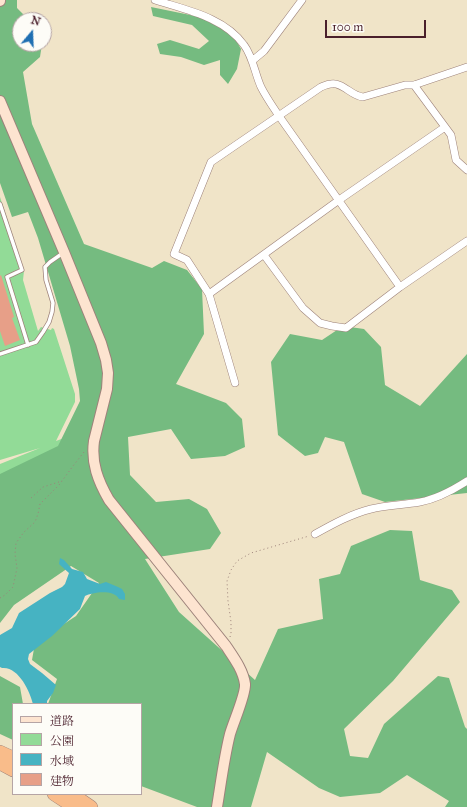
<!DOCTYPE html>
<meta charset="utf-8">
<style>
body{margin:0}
#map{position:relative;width:467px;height:807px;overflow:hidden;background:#f0e4c8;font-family:"IM FELL Great Primer","Noto Serif JP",serif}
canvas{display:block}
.legend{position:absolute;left:12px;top:703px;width:130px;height:92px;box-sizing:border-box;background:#fdfcf7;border:1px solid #b5a4a5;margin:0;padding:5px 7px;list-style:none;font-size:12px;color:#4a1f2b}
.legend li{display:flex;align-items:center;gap:8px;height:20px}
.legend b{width:20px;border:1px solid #b5a4a5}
.north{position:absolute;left:12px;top:12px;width:40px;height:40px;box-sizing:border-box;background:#fdfcf7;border:1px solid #b5a4a5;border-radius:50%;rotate:19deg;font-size:11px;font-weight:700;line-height:16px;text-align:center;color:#4a1f2b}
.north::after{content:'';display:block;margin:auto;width:14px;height:18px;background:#1f6fb2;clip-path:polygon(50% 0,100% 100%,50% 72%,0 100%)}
.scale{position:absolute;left:325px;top:20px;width:101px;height:18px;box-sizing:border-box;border:2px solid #4a1f2b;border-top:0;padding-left:5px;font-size:12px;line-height:14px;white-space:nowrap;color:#4a1f2b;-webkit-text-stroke:3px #fdfcf7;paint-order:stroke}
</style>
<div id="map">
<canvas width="467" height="807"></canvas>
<ul class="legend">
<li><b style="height:5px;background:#fde4d0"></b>道路</li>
<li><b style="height:11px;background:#92db97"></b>公園</li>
<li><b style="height:11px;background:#46b3c2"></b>水域</li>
<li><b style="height:11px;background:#e79f88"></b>建物</li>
</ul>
<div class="north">N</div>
<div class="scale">100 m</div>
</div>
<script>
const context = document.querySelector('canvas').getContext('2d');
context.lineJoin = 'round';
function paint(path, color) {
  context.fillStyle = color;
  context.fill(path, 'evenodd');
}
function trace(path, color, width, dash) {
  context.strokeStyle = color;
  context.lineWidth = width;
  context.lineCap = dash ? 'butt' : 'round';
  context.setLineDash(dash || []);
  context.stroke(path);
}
paint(new Path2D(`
 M0 197 24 271 23 280 38 331 41 327 51 330 52 328 54 329 75 394V402L56 441 64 438 0 613V464L40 448 0 460Z`), '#92db97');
paint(new Path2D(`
 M0 0H17V8L29 20H20V44H42L40 57 23 72 32 124 84 244 152 268 164 261 187 270 202 289 204 334 176 384 226 403 242 419 245 447 225 456 191 459 171 429 128 437 130 475 156 502 189 499 207 509 221 533 210 549 145 559 179 612 255 680 278 629 323 619 319 579 340 574 351 546 390 530 412 531 420 580 452 590 460 602 393 681 344 729 350 756 368 758 384 724 438 676 449 678 465 727 467 729V807H445L449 801 407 775 380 793 340 797 319 788 267 752 251 807H197L141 786V704H48L57 679 32 660 35 643 76 616 99 583 71 566 14 605 0 623V474L58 446 80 401 79 389 70 346 38 238 28 212 12 217 0 183Z
 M151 7 200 17 233 35 241 49 237 69 228 84 220 75V60L204 65 181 57 160 54 157 44 170 40 199 49 209 41 192 25 153 16Z
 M343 326 364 329 381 347 385 385 420 406 467 354V493L385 502 362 494 344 442 325 437 318 453 305 456 278 435 271 362 290 334 322 340Z
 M0 676 20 687 23 704H13V740L0 734Z`), '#75bb80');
paint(new Path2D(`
 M60 558 64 560 72 569 83 572 87 579 100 584 106 582 118 587 122 589 125 594V600L119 599C114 589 93 592 85 596L80 609 52 636 29 654 28 659 30 664 42 673 56 685 53 693 47 701V704H33C30 691 18 666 2 668L0 667V635L12 628 19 613 50 593 62 587 65 584 69 573 59 564Z`), '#46b3c2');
paint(new Path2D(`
 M1 275 14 317 12 318 20 340 5 346 0 331V276Z`), '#e79f88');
const lane = new Path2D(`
 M0 204 22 270 7 277 28 345
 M0 354 36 342 43 332 49 322 52 312 53 303 46 280 45 267 50 262 63 253`);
const street = new Path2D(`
 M155 0C186 10 224 17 244 45 253 57 255 74 261 87 266 97 273 107 279 116L400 287
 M252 61 264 51 302 0
 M414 85 451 135 456 160 467 170
 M264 255 303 308 320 323 332 326 346 328 400 287 461 245 467 241
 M209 294 339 200 445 127
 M235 383 209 294 187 260 174 254 211 162 321 87C324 86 327 84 331 84 343 82 351 96 363 97L405 85H414L467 67
 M315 534C333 524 351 514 371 509 387 505 403 505 420 502 436 499 453 490 467 481`);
const secondary = new Path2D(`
 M0 1V0
 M0 101 64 252 101 343 106 360 108 373 107 389 94 441C91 463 98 481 109 500L226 646C234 658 243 670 245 684 246 694 233 723 230 734 224 758 221 783 217 807`);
const highway = new Path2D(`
 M0 752 13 758
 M0 763 13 770
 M54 794 74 807
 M72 794 91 807`);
trace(lane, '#9d827a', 5);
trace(street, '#9d827a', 8);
trace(secondary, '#9d827a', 12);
trace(highway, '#9d827a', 14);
trace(new Path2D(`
 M31 498 43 487 62 481
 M0 598 5 595 13 587 17 568 15 554 16 543 24 532 35 522 38 514 40 504 59 485 73 466 84 452
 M230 637 231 633V622L228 601 227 581 231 570 237 561 251 553 309 536`), '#9d827a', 1, [1, 3]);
trace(lane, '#fff', 3.5);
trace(street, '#fff', 7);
trace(secondary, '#fde4d0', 10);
trace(highway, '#f9bc8a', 13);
</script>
